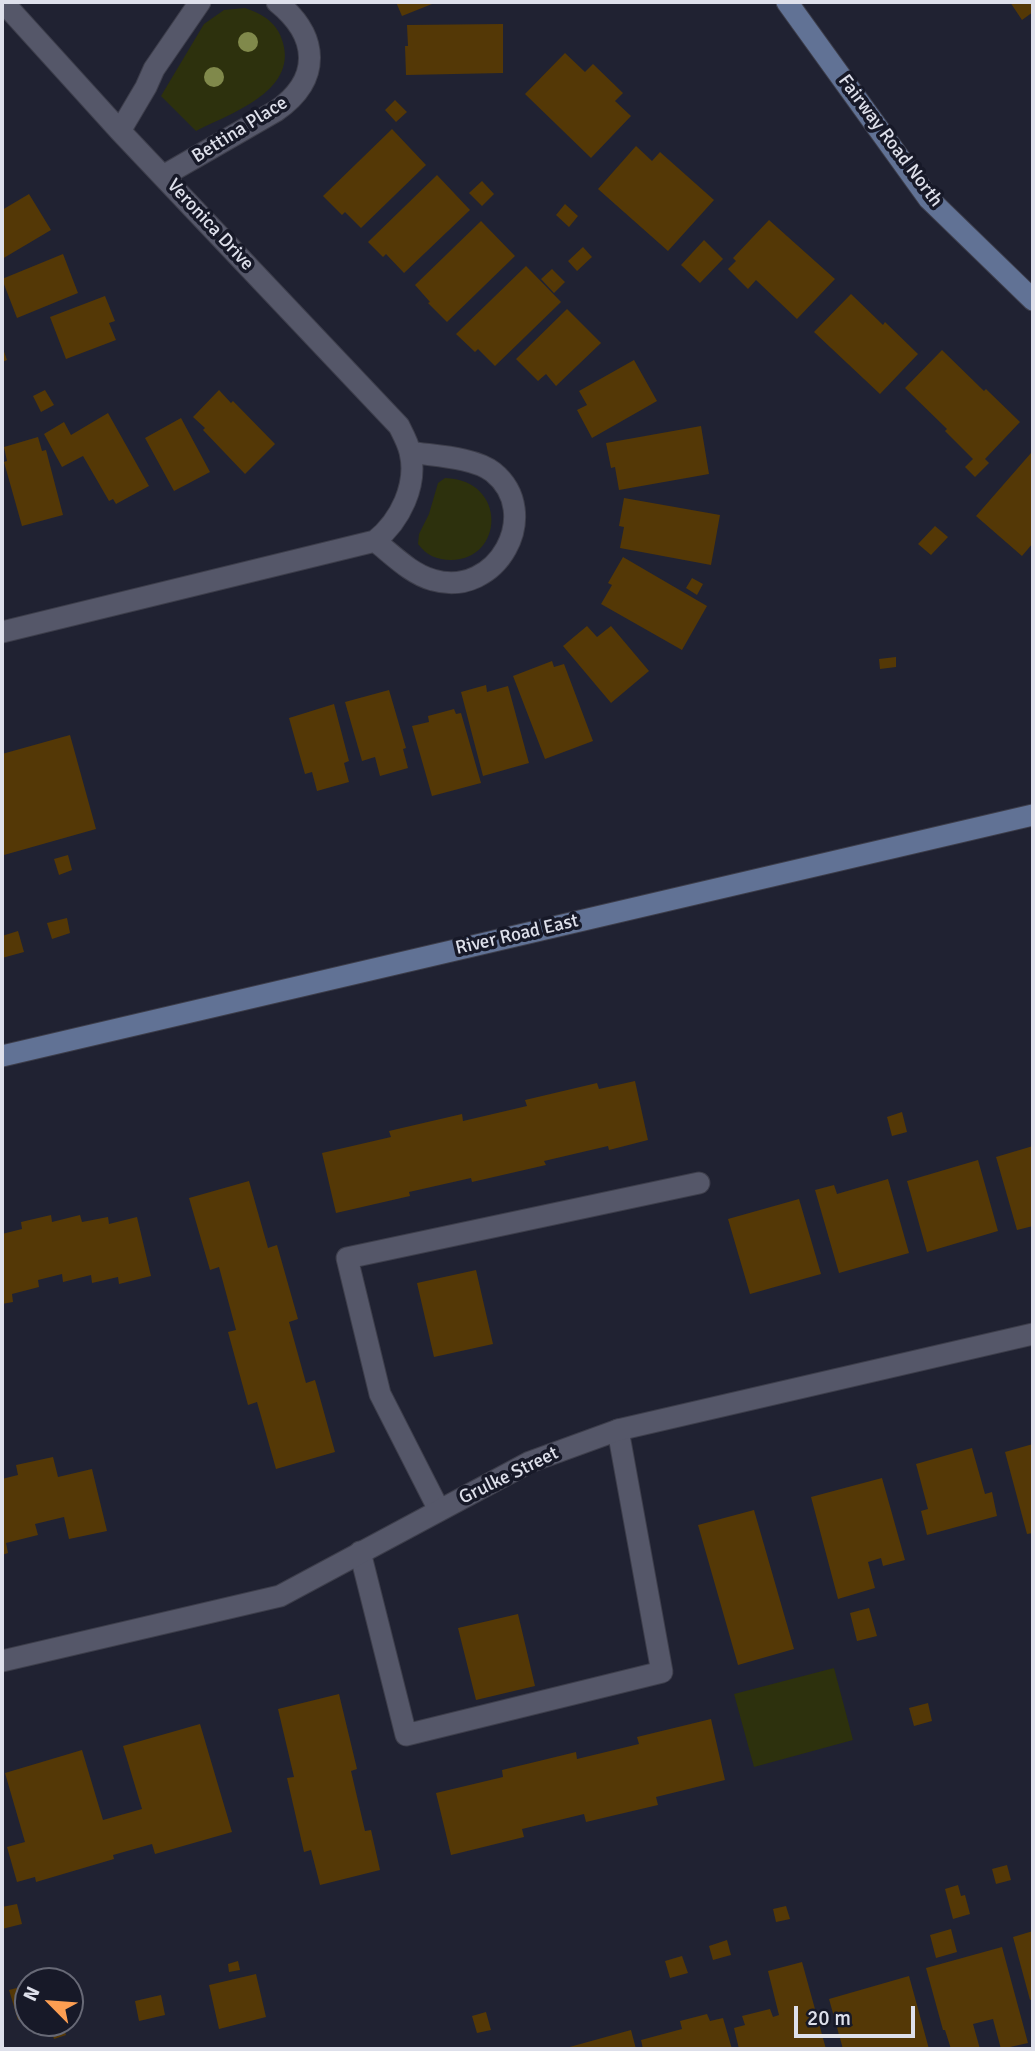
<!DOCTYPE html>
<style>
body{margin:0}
#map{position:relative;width:1035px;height:2051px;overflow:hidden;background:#202232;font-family:Signika,sans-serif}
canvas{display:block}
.frame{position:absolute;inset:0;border:4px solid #dee0eb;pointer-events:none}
.north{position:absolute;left:14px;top:1967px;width:70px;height:70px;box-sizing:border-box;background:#171928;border:2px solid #676976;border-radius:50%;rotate:295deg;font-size:19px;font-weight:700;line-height:28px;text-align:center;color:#dee0eb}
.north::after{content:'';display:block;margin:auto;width:24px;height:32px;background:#fc9e52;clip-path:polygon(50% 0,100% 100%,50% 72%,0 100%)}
.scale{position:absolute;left:794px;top:2006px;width:121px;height:32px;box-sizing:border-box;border:4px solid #dee0eb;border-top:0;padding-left:9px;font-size:21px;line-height:24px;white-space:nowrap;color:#dee0eb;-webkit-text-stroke:5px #171928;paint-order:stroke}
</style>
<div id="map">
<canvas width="1035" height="2051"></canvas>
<div class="frame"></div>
<div class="north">N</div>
<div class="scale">20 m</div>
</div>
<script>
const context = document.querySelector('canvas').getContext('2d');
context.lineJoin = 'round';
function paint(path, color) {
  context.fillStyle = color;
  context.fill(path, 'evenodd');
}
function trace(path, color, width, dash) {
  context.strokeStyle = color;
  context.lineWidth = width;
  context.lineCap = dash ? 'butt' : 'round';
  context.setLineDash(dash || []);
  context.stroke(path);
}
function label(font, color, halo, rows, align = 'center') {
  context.font = font + ' Signika,sans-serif';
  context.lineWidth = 7;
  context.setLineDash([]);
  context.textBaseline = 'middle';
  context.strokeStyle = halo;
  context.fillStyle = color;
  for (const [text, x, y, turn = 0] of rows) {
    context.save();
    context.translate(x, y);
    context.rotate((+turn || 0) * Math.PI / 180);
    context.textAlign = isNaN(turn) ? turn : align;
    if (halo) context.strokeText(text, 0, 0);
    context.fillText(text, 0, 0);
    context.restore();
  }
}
paint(new Path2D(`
 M245 8C263 14 278 23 283 43 297 92 229 114 196 131L161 96 204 24 224 10Z
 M445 478C508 480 504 560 451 560 437 560 426 555 418 544L419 534 429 514 438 483Z
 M834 1668 853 1740 754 1767 734 1694Z`), '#2d310d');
paint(new Path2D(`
 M396 2H437L402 16Z
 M1010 2H1033V12L1022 20Z
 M503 24V73L406 75 405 46H408L407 25Z
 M565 53 585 72 593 64 623 93 615 101 631 116 591 158 525 94Z
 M395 100 407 112 396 122 385 110Z
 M392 129 426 165 361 228 345 212 342 215 323 196Z
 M636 146 652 161 660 152 714 200 668 251 598 189Z
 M437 175 470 210 404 273 386 254 383 257 368 242Z
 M482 181 494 194 482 206 469 193Z
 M29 194 51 230 2 259V210Z
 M565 204 578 216 569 227 556 215Z
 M769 220 835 279 797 319 756 280 748 289 728 269 736 261 733 258Z
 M481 221 515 256 447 322 428 303 430 302 415 285Z
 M704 240 723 259 700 283 681 265Z
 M583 247 592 257 577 271 568 261Z
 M63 254 78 293 17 318 2 279Z
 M526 266 561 302 495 366 478 349 475 352 456 334Z
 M552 269 565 282 554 293 541 279Z
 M851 294 883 325 885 322 918 354 880 394 814 332Z
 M105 296 115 321 109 323 116 340 66 359 50 317Z
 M567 309 601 343 556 386 546 374 538 381 516 359Z
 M2 346 7 360 2 362Z
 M942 350 984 391 986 389 1020 422 985 459 989 463 975 477 965 467 973 459 945 431 947 429 905 388Z
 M634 360 657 401 592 438 577 410 587 405 579 391Z
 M45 390 54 405 41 412 33 396Z
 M219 390 231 403 233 401 275 444 245 474 203 430 205 428 193 417Z
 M108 413 149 486 116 504 113 499 109 501 83 456 62 467 44 434 64 422 71 435Z
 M181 418 210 472 174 491 145 438Z
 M701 426 709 474 619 490 615 467 611 468 606 443Z
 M38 437 42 451 46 450 63 515 22 526 4 462 7 461 4 447Z
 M1031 453 1033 455V543L1022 556 976 516Z
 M624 498 720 515 711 565 620 548 624 527 619 526Z
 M935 526 948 537 931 555 918 544Z
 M623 557 707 606 682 650 601 604 612 585 608 583Z
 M692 578 703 584 697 595 686 588Z
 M587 626 597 637 611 626 649 671 611 703 563 646Z
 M896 657V667L880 669 879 659Z
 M552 661 554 667 564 664 593 741 545 759 513 676Z
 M486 685 487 692 508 686 529 763 483 776 461 692Z
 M389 690 406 748 403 749 408 768 380 776 375 757 362 761 345 702Z
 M334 704 349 761 344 763 349 782 317 791 312 772 305 774 289 718Z
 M454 709 456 714 461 713 481 783 432 796 412 726 429 722 428 716Z
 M70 735 96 829 4 855 2 846V754Z
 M68 855 72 870 59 875 54 859Z
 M67 918 70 933 52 939 47 923Z
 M18 931 24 952 2 958V936Z
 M635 1081 648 1140 609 1150 608 1146 544 1161 546 1165 472 1182 471 1178 409 1192 410 1196 336 1213 322 1153 391 1137 389 1131 462 1114 463 1121 527 1106 525 1100 597 1083 599 1089Z
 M902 1112 907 1132 892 1136 887 1117Z
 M1033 1146V1226L1017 1230 996 1157Z
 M978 1160 998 1231 927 1252 907 1181Z
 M888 1179 909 1253 839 1273 815 1190 834 1185 837 1194Z
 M249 1181 268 1248 277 1245 298 1319 289 1322 306 1383 315 1380 335 1452 276 1469 257 1402 248 1405 228 1332 236 1330 219 1267 210 1270 189 1198Z
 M799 1199 821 1274 750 1294 728 1219Z
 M51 1215 52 1222 80 1215 82 1222 108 1217 109 1224 137 1217 151 1276 119 1284 118 1277 92 1283 91 1275 63 1282 62 1274 38 1280 39 1287 12 1294 13 1302 2 1304V1234L22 1229 21 1222Z
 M476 1270 493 1344 434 1357 417 1283Z
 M1033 1444V1533L1027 1534 1005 1452Z
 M972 1448 985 1494 992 1492 997 1516 927 1535 921 1511 928 1509 916 1464Z
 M53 1457 58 1477 92 1469 107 1531 69 1539 64 1517 35 1524 38 1535 6 1543 8 1553 2 1555V1479L18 1475 16 1465Z
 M882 1478 905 1560 883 1566 881 1558 868 1562 875 1588 838 1599 811 1497Z
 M754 1510 794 1649 738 1665 698 1525Z
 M869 1608 877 1636 857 1641 850 1613Z
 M518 1614 535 1686 476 1700 458 1628Z
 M339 1694 357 1769 351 1771 365 1831 371 1830 380 1870 320 1885 311 1850 304 1852 287 1778 294 1777 278 1709Z
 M928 1703 932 1721 914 1726 909 1708Z
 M711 1719 725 1780 656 1797 658 1805 586 1822 584 1814 522 1829 524 1837 451 1855 436 1793 503 1777 502 1770 576 1752 577 1759 639 1744 637 1737Z
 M200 1724 232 1832 155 1854 152 1844 113 1855 114 1859 36 1882 35 1877 17 1882 7 1847 25 1842 5 1773 82 1750 103 1820 142 1809 123 1746Z
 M1007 1865 1011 1880 996 1884 992 1869Z
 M958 1885 961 1896 965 1895 970 1914 953 1919 945 1889Z
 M17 1904 22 1924 2 1929V1907Z
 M786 1906 790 1919 776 1922 773 1909Z
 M951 1929 957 1952 936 1958 930 1935Z
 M1033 1931V1999L1030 2000 1013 1937Z
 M727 1940 731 1955 713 1960 709 1946Z
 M1002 1947 1028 2043 1001 2049 993 2019 973 2024 980 2049H951L945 2030H943L926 1968Z
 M682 1956 688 1973 670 1978 665 1961Z
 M238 1961 240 1970 229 1972 228 1964Z
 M802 1962 826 2049H739L734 2028 745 2025 742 2016 770 2009 773 2017 779 2015 768 1971Z
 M256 1974 266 2017 219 2029 209 1985Z
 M909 1976 929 2049H843L829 1999Z
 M28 1985V2017L18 2020 9 1990Z
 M161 1995 165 2015 139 2021 135 2001Z
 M486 2012 491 2030 477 2033 472 2016Z
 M707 2014 710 2021 723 2018 732 2049H643L641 2040 682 2029 680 2021Z
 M49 2023H62L66 2035 54 2039Z
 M631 2030 636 2049H566V2048Z`), '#543806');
const lane = new Path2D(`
 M439 1510 380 1394 347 1258 699 1183
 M360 1552 406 1735 662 1672 618 1430`);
const street = new Path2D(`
 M120 131 146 87 154 69 200 2
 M163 176 276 111C322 79 319 36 277 2
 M375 541C393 555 411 574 433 580 497 599 544 513 493 472 474 457 434 456 410 452
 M2 632 375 541C400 521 418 485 410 452 408 443 403 434 399 426L120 131 3 2
 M2 1661 280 1596 530 1462 618 1430 1033 1334`);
const secondary = new Path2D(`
 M787 2 929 199 1033 300
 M2 1056 1033 815`);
trace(lane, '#3d3e4b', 23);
trace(street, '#3d3e4b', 23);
trace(secondary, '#3d3e4b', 23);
trace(lane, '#555769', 21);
trace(street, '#555769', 21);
trace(secondary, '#617295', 21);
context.fillStyle = '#80894b';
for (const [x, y] of [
 [248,42],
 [214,77]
]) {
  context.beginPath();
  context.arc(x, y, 10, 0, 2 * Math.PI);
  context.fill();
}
label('19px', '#dee0eb', '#171928', [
 ["Bettina Place",240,130,-32],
 ["Fairway Road North",890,141,53],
 ["Veronica Drive",210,225,47],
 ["River Road East",517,935,-13],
 ["Grulke Street",509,1476,-26]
]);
</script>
